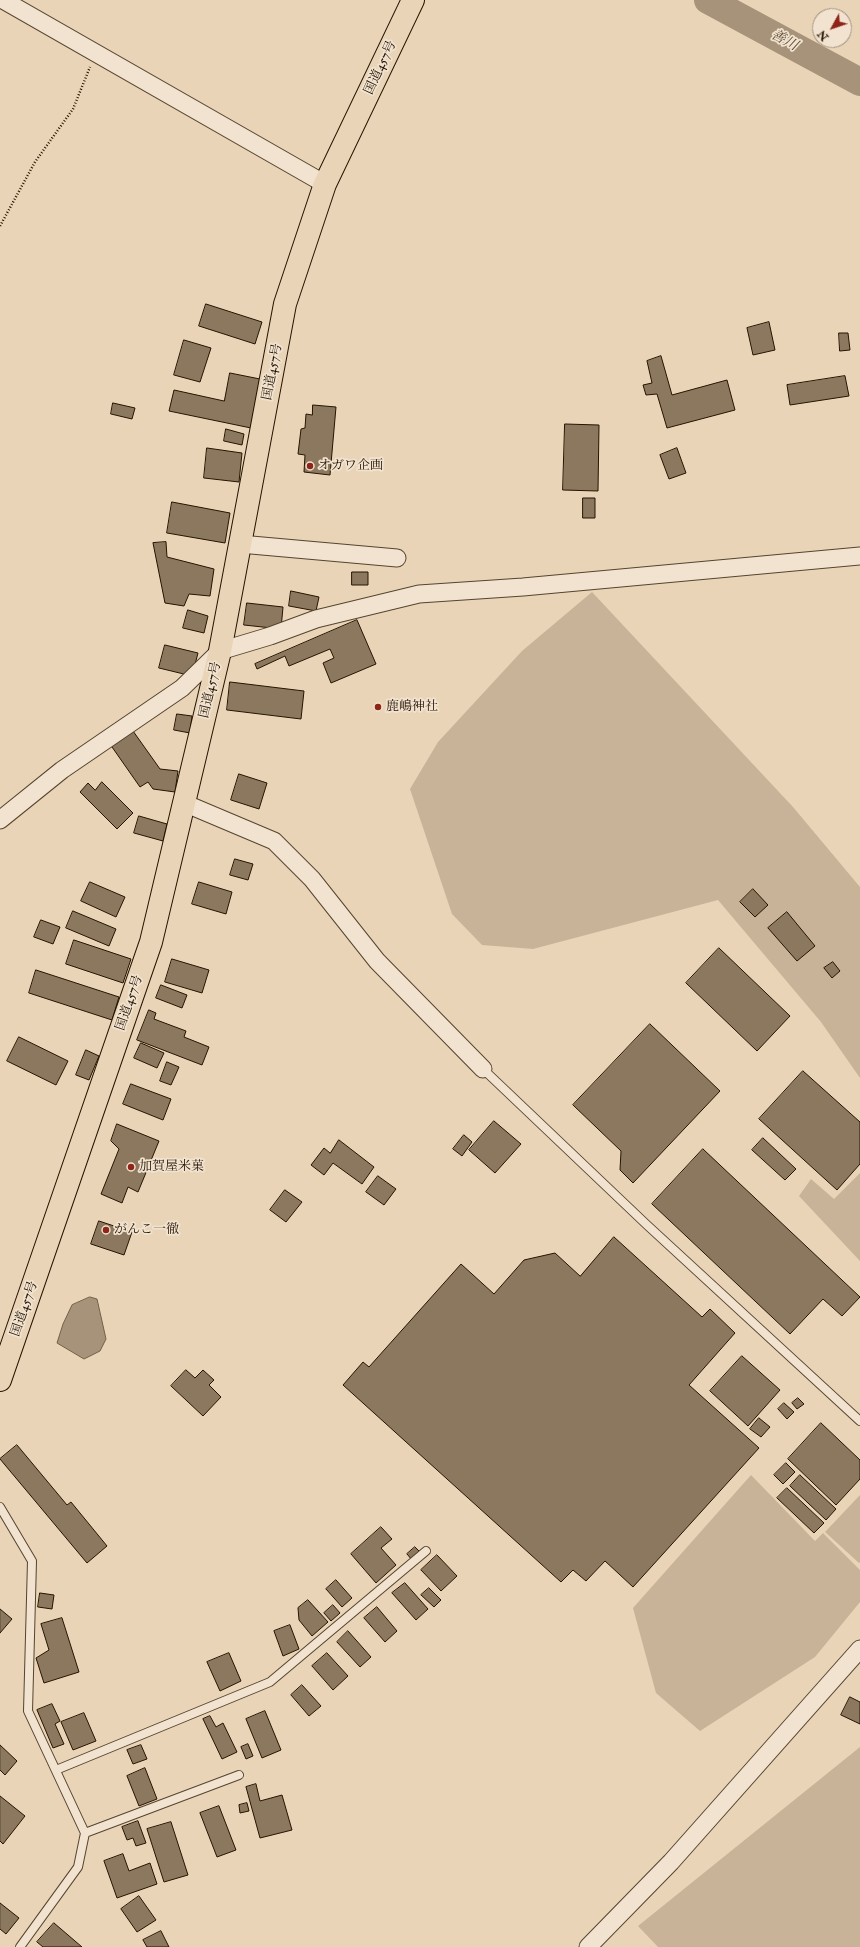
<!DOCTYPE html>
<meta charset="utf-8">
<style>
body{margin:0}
#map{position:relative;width:860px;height:1947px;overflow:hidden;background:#e9d4b7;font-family:"IM FELL Double Pica",serif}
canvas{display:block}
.north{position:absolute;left:812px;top:8px;width:40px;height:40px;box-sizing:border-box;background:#f1e3d0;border:1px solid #9f907d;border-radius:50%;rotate:230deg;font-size:11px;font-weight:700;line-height:16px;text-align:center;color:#251400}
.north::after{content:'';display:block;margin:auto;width:14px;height:18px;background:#8f2418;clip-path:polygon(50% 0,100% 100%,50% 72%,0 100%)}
</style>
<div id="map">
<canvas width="860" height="1947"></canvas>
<div class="north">N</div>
</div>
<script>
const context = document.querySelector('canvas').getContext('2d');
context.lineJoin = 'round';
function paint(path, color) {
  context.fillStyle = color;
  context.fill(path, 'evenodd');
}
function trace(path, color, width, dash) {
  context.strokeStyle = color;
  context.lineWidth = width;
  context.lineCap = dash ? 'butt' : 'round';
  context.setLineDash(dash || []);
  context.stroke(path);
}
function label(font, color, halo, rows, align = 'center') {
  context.font = font + ' "IM FELL Double Pica","Noto Serif JP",serif';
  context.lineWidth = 3.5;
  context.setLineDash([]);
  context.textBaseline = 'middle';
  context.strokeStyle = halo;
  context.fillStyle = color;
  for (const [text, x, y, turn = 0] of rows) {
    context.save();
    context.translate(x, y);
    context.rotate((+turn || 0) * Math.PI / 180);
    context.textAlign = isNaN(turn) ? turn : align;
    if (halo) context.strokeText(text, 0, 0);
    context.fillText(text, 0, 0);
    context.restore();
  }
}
paint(new Path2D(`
 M592 592 793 807 860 887V1078L821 1022 718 900 533 949 482 945 452 914 410 789 438 742 522 651Z
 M860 1173V1261L799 1196 811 1179 834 1199Z
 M751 1475 815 1541 823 1533 860 1570V1602L815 1657 700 1731 656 1693 633 1608Z
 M860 1495V1562L859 1563 825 1532Z
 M860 1747V1947H658L638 1926Z`), '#c8b398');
const water = new Path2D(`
 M90 1297 97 1299 106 1339 100 1351 84 1359 57 1343 63 1324 72 1305Z`);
paint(water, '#a69379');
trace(water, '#726049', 1);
trace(new Path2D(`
 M708 0 860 82`), '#a69379', 28);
const building = new Path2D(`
 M206 304 262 322 255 344 199 326Z
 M769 322 775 350 753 355 747 328Z
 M839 333H848L850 350 840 351Z
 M184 340 211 348 200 382 174 375Z
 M661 356 672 395 727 380 735 410 667 428 657 394 646 395 643 385 652 383 647 361Z
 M230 373 260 379 251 428 169 411 174 390 224 401Z
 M845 376 849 396 790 405 787 385Z
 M113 403 135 408 132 419 111 414Z
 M313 405 336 407 330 475 304 472 305 455 298 454 301 429 305 428 306 414 312 415Z
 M565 424 599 425 598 491 563 490Z
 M226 429 244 434 242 445 224 441Z
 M207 448 242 453 239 482 204 478Z
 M677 448 686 473 669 479 660 455Z
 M583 498H595V518H583Z
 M172 502 230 513 225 543 167 533Z
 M166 542 167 557 214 569 210 596 189 594 184 606 165 603 153 543Z
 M352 572H368V585H352Z
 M291 591 319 597 316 611 289 606Z
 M247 603 283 607 281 629 244 625Z
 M188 610 208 616 204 633 183 628Z
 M357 620 376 664 331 683 323 663 334 658 330 649 289 666 285 656 257 669 255 664Z
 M165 645 198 653 192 676 159 668Z
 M230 682 304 691 301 719 227 710Z
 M177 714 192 716 190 733 174 730Z
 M133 731 160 769 178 771 175 792 153 789 148 782 140 787 112 747Z
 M239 774 267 783 259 809 231 800Z
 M102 782 133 813 117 829 80 792 88 783 95 790Z
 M139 816 167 824 163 841 134 833Z
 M235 859 253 864 248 880 230 875Z
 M90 882 125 897 116 917 81 901Z
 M199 882 232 892 226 914 192 904Z
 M753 889 768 905 755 917 740 902Z
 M73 911 116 929 109 946 66 928Z
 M787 912 815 946 797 961 768 928Z
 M41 920 60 927 53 944 34 937Z
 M74 940 131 959 123 983 66 964Z
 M719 948 790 1016 757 1051 686 983Z
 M172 959 209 970 202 993 165 982Z
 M833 962 840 971 832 978 824 968Z
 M36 970 119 997 112 1020 29 993Z
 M161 985 187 995 182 1008 156 998Z
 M149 1010 156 1013 154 1019 186 1031 184 1037 209 1047 202 1065 137 1040Z
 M650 1024 720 1091 633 1183 620 1170 621 1151 573 1105Z
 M19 1037 68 1061 56 1085 7 1061Z
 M141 1043 164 1053 157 1068 134 1058Z
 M86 1050 99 1056 89 1080 76 1075Z
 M167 1062 179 1067 171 1085 160 1081Z
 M803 1071 860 1122V1164L837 1190 759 1119Z
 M131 1084 171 1099 163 1120 123 1104Z
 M494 1121 521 1144 495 1173 469 1150Z
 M117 1124 159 1141 138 1192 128 1187 122 1203 101 1194 119 1149 111 1141Z
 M464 1135 472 1142 462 1156 453 1149Z
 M763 1138 796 1169 785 1180 752 1150Z
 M339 1140 374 1167 362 1184 333 1163 324 1175 311 1165 324 1148 330 1153Z
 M703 1149 860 1297 842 1316 823 1299 790 1334 652 1204Z
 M378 1176 396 1189 384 1205 366 1192Z
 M285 1190 302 1202 286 1222 270 1210Z
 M99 1221 132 1232 124 1255 91 1244Z
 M614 1237 702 1317 710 1309 735 1333 689 1385 759 1448 633 1587 605 1561 586 1581 573 1570 561 1582 343 1385 363 1362 369 1367 461 1264 494 1294 524 1260 555 1253 580 1276Z
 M742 1356 780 1390 748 1426 710 1391Z
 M186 1370 195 1378 203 1370 214 1380 209 1385 221 1397 203 1416 171 1386Z
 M798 1398 804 1404 797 1409 792 1403Z
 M784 1403 794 1412 787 1419 778 1409Z
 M759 1418 770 1427 761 1437 750 1429Z
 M821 1423 860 1460V1479L836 1505 788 1459Z
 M17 1445 67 1505 71 1502 107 1546 87 1563 0 1459Z
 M786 1463 795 1472 783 1484 774 1475Z
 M800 1475 836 1509 826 1520 790 1486Z
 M787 1488 824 1523 814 1533 777 1498Z
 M381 1527 392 1539 381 1548 396 1565 376 1583 351 1554Z
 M415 1547 421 1553 412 1560 407 1554Z
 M437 1555 457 1576 441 1591 421 1570Z
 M336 1580 352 1598 342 1607 326 1589Z
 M405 1583 428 1609 416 1620 392 1593Z
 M429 1588 441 1600 434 1607 421 1595Z
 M40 1593 54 1595 52 1609 38 1607Z
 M308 1600 328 1622 312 1636 299 1620 298 1608Z
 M333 1605 340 1613 331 1621 324 1613Z
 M377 1607 397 1631 385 1642 364 1618Z
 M0 1609 12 1619 0 1633Z
 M62 1618 79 1672 44 1683 36 1658 49 1650 41 1624Z
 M290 1625 299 1649 283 1656 274 1631Z
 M348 1631 371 1657 360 1667 337 1642Z
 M229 1653 241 1681 220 1691 207 1662Z
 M327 1653 348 1676 333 1690 312 1666Z
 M302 1685 321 1706 309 1716 291 1695Z
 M850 1697 860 1702V1724L841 1715Z
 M52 1704 60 1721 55 1724 64 1744 53 1748 37 1710Z
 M265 1711 281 1750 262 1758 246 1719Z
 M84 1713 96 1741 73 1750 61 1722Z
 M210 1716 216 1727 223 1723 237 1752 222 1759 203 1719Z
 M248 1744 253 1756 246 1759 241 1747Z
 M0 1745 17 1761 5 1775 0 1770Z
 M141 1745 147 1759 133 1764 127 1750Z
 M145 1768 157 1799 139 1806 127 1776Z
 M256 1784 260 1801 282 1795 292 1830 260 1838 246 1787Z
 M0 1796 25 1816 3 1844 0 1841Z
 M247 1803 249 1811 240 1813 239 1805Z
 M219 1806 236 1850 217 1857 200 1813Z
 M138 1821 146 1843 136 1846 133 1838 127 1840 122 1827Z
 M171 1822 188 1875 164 1882 147 1829Z
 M123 1854 129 1871 150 1863 157 1884 117 1898 104 1861Z
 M139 1896 156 1920 137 1932 121 1909Z
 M0 1903 19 1918 6 1934 0 1929Z
 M54 1923 82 1947H43L37 1942Z
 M161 1931 169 1947H147L143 1940Z`);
paint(building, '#8b785f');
trace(building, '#251400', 1);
const service = new Path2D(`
 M483 1069 647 1225 860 1421
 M0 1507 32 1561 28 1711 85 1833 78 1867 20 1947
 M56 1770 270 1682 426 1551
 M85 1833 239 1775`);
const minor = new Path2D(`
 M3 0 325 184
 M240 544 397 558
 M184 803 274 841 312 879 377 961 483 1069
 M0 820 62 770 182 688 220 651 270 636 316 619 419 594 523 587 860 556
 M588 1947 671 1862 860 1649`);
const trunk = new Path2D(`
 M0 1380 151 942 220 651 285 304 325 184 413 0`);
trace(service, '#56442e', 10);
trace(minor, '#56442e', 19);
trace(trunk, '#251400', 24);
trace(new Path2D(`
 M0 226 35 162 73 109 90 67`), '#251400', 2.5, [1, 2]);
trace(service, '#f1e3d0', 8);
trace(minor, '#f1e3d0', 17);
trace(trunk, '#e9d4b7', 22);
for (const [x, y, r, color] of [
 [310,466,4,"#8f2418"],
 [378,707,4,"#8f2418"],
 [131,1167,4,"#8f2418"],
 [106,1230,4,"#8f2418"]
]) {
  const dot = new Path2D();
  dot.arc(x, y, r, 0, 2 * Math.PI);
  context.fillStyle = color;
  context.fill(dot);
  trace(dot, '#f1e3d0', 1.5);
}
label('13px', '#251400', '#f1e3d0', [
 ["国道457号",381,68,-65],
 ["国道457号",273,372,-79],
 ["国道457号",211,690,-77],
 ["国道457号",130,1003,-71],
 ["国道457号",25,1309,-71]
]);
label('13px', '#251400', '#f1e3d0', [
 ["オガワ企画",318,466],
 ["鹿嶋神社",386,707],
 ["加賀屋米菓",139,1167],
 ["がんこ一徹",114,1230]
], 'left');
label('italic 14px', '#594730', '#f1e3d0', [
 ["善川",784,41,28]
]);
</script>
